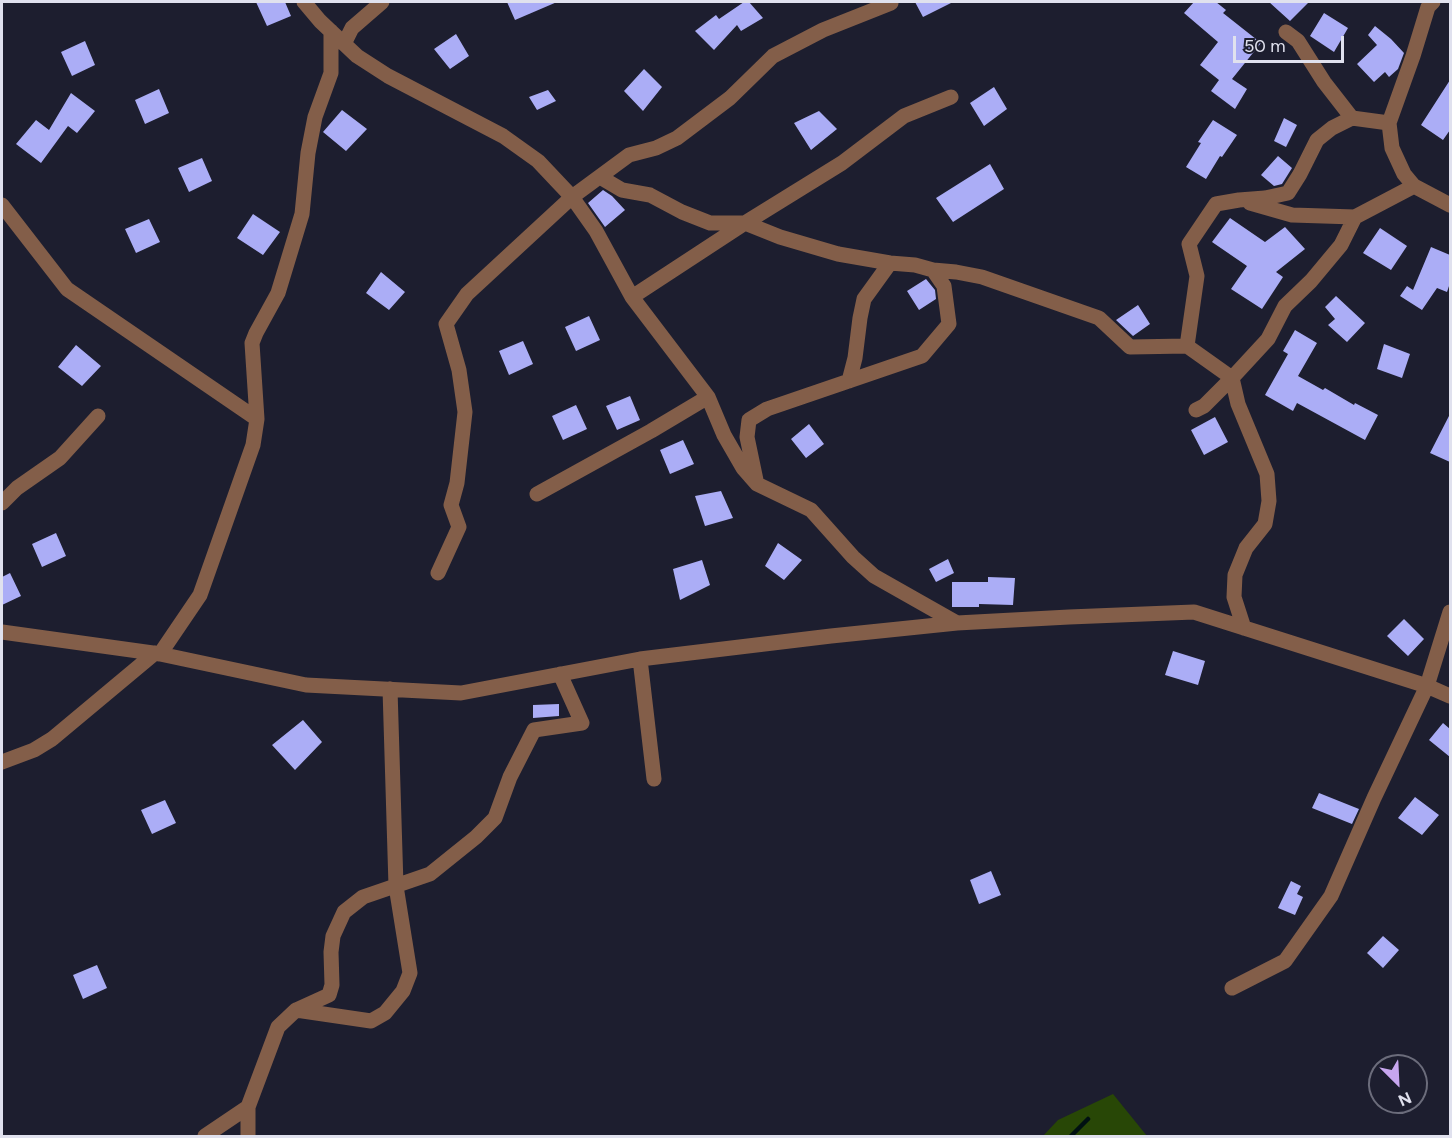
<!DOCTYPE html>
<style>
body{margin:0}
#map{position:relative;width:1452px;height:1138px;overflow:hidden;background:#1d1e2f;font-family:Figtree,sans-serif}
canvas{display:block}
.frame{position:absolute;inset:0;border:3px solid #e0e1ee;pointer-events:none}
.north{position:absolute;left:1368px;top:1054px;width:60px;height:60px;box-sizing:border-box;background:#1d1e2f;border:2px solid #6b6c7b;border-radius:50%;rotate:156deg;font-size:16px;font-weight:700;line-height:24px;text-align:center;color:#e0e1ee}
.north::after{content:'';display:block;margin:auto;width:21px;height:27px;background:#c7a6ef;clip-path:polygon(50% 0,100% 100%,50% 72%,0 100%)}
.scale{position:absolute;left:1233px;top:36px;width:111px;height:27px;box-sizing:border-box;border:3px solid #e0e1ee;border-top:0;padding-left:8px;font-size:18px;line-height:21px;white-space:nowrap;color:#e0e1ee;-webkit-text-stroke:4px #1d1e2f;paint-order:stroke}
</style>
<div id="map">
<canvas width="1452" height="1138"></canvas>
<div class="frame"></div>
<div class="north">N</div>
<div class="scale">50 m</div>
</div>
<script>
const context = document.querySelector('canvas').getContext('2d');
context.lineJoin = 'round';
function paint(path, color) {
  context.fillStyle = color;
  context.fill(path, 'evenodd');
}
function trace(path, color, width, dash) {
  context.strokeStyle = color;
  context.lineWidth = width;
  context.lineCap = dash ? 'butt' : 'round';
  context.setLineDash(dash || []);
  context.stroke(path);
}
paint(new Path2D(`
 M1113 1094 1147 1136H1043L1058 1120Z`), '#284706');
trace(new Path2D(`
 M1071 1136 1088 1119`), '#001012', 4.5);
paint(new Path2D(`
 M256 2H285L291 16 267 26Z
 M507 2H557L515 20Z
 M744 2H749L763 18 741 31 737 25 714 50 695 31 716 15 719 19Z
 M915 2H953L923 17Z
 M1194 2H1216L1226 10 1223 13 1261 43 1232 79 1247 89 1235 109 1211 91 1219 80 1200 65 1218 42 1184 13Z
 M1269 2H1309L1290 21Z
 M1324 13 1348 28 1334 52 1310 36Z
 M1375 26 1391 39 1404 53 1398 69 1389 77 1385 72 1374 82 1357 64 1377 45 1368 35Z
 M456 34 469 56 450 69 434 49Z
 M85 41 95 65 72 76 61 52Z
 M644 69 662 87 643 111 624 91Z
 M1450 80V130L1443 140 1421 125Z
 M994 87 1007 109 984 126 970 103Z
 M159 89 169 113 145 124 135 100Z
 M548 90 556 101 537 110 529 97Z
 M71 93 95 111 77 133 68 126 41 163 16 144 36 120 49 130Z
 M342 110 367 129 346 151 323 132Z
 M819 111 837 129 811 150 794 123Z
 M1284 118 1297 125 1286 147 1274 141Z
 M1213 120 1237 135 1222 157 1220 156 1206 179 1186 167 1201 143 1198 142Z
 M1278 156 1292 168 1282 184 1274 186 1261 175Z
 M202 158 212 181 189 192 178 168Z
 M990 164 1004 189 953 222 936 198Z
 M603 190 612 196 625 210 605 227 588 203Z
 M253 214 280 232 263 255 237 238Z
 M1230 218 1265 242 1285 227 1305 249 1276 272 1283 277 1262 309 1231 289 1247 266 1212 242Z
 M149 219 160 242 136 253 125 229Z
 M1380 228 1407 246 1391 270 1363 253Z
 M1431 247 1450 255V283L1447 292 1437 288 1422 310 1400 296 1407 286 1413 290Z
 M381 272 405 292 389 310 366 293Z
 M926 279 935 290 936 299 919 310 907 291Z
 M1336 296 1365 323 1347 342 1328 325 1335 319 1325 307Z
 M1138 305 1150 324 1133 336 1116 320Z
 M589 316 600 340 576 351 565 327Z
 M1295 330 1317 343 1298 376 1323 390 1325 388 1354 405 1355 403 1378 415 1365 440 1297 403 1293 411 1265 395 1288 354 1283 351Z
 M523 341 533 364 509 375 499 351Z
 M1384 344 1410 354 1402 378 1377 369Z
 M76 345 101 366 82 386 58 367Z
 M630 396 640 420 617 430 606 406Z
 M576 405 587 429 563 440 552 416Z
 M1450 414V462L1430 453Z
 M1215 417 1228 442 1204 455 1191 430Z
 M809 424 824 444 806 458 791 439Z
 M683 440 694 464 670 474 660 450Z
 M721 491 733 518 705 526 695 496Z
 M56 533 66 556 42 567 32 544Z
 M778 543 802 560 784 580 765 566Z
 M948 559 954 573 936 582 929 569Z
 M702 560 710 585 680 600 673 569Z
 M10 573 21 596 2 605V577Z
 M988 577 1015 578 1013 605 979 604V607H952V582H988Z
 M1404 619 1424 639 1408 656 1387 636Z
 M1173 651 1205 661 1198 685 1165 675Z
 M559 704V716L533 718V705Z
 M303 720 322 742 295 770 272 745Z
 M1443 723 1450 729V757L1429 740Z
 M1319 793 1359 809 1352 824 1312 808Z
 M1415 797 1439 815 1422 835 1398 818Z
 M165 800 176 823 152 834 141 810Z
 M991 871 1001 895 979 904 970 880Z
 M1291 881 1301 886 1297 894 1303 897 1295 915 1278 908Z
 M1383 936 1399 950 1383 968 1367 953Z
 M97 965 107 988 83 999 73 975Z`), '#abadf6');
trace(new Path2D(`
 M304 2 320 21 357 56 388 76 503 136 538 161 572 197 596 231 632 297 708 397 724 435 743 468 757 484 811 510 853 557 874 576 957 623
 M1433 2 1428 7 1413 56 1389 123 1392 148 1404 174 1414 186 1450 205
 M1286 32 1298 41 1324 82 1352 118 1389 123
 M344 44 352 28 382 2
 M600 177 622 190 650 195 682 212 710 223H745L780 237 838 254 890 263 915 265 933 270 956 272 982 277 1099 318 1130 347 1187 346 1232 378 1238 404 1267 474 1269 501 1265 524 1246 548 1235 575 1234 597 1244 628
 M1250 203 1292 215 1355 217 1414 186
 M2 205 67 289 257 419
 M632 297 745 223 842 163 904 116 951 97
 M1187 346 1197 276 1189 244 1216 204 1239 200 1265 198 1288 193 1300 174 1317 140 1332 128 1352 118
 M849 381 855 358 860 318 864 299 890 263
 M1196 410 1204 406 1232 378 1268 339 1285 306 1311 281 1341 245 1355 217
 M756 480 747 437 749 420 767 409 922 356 949 324 944 286 933 270
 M537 494 651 431 708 397
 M2 503 17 488 60 458 98 416
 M438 573 459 527 451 505 457 483 465 412 459 370 446 324 467 294 572 197 629 155 656 148 677 138 730 98 773 56 823 30 891 3
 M2 632 160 654 306 685 461 693 640 659 831 636 957 623 1069 617 1194 612 1427 686 1450 696
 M160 654 200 595 253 445 257 419 252 343 256 333 278 293 302 214 308 153 315 117 331 73V31
 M640 659 654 779
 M2 762 34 750 52 739 155 653
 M1232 988 1285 961 1331 896 1374 798 1427 686 1450 612
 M296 1010 371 1021 385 1013 403 991 410 973 396 886 390 689
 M205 1136 248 1107
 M248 1136V1107L278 1027 296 1010 329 995 332 985 331 952 333 936 344 912 363 897 430 874 476 837 495 818 510 777 534 730 582 723 560 674`), '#835e49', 15);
</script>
